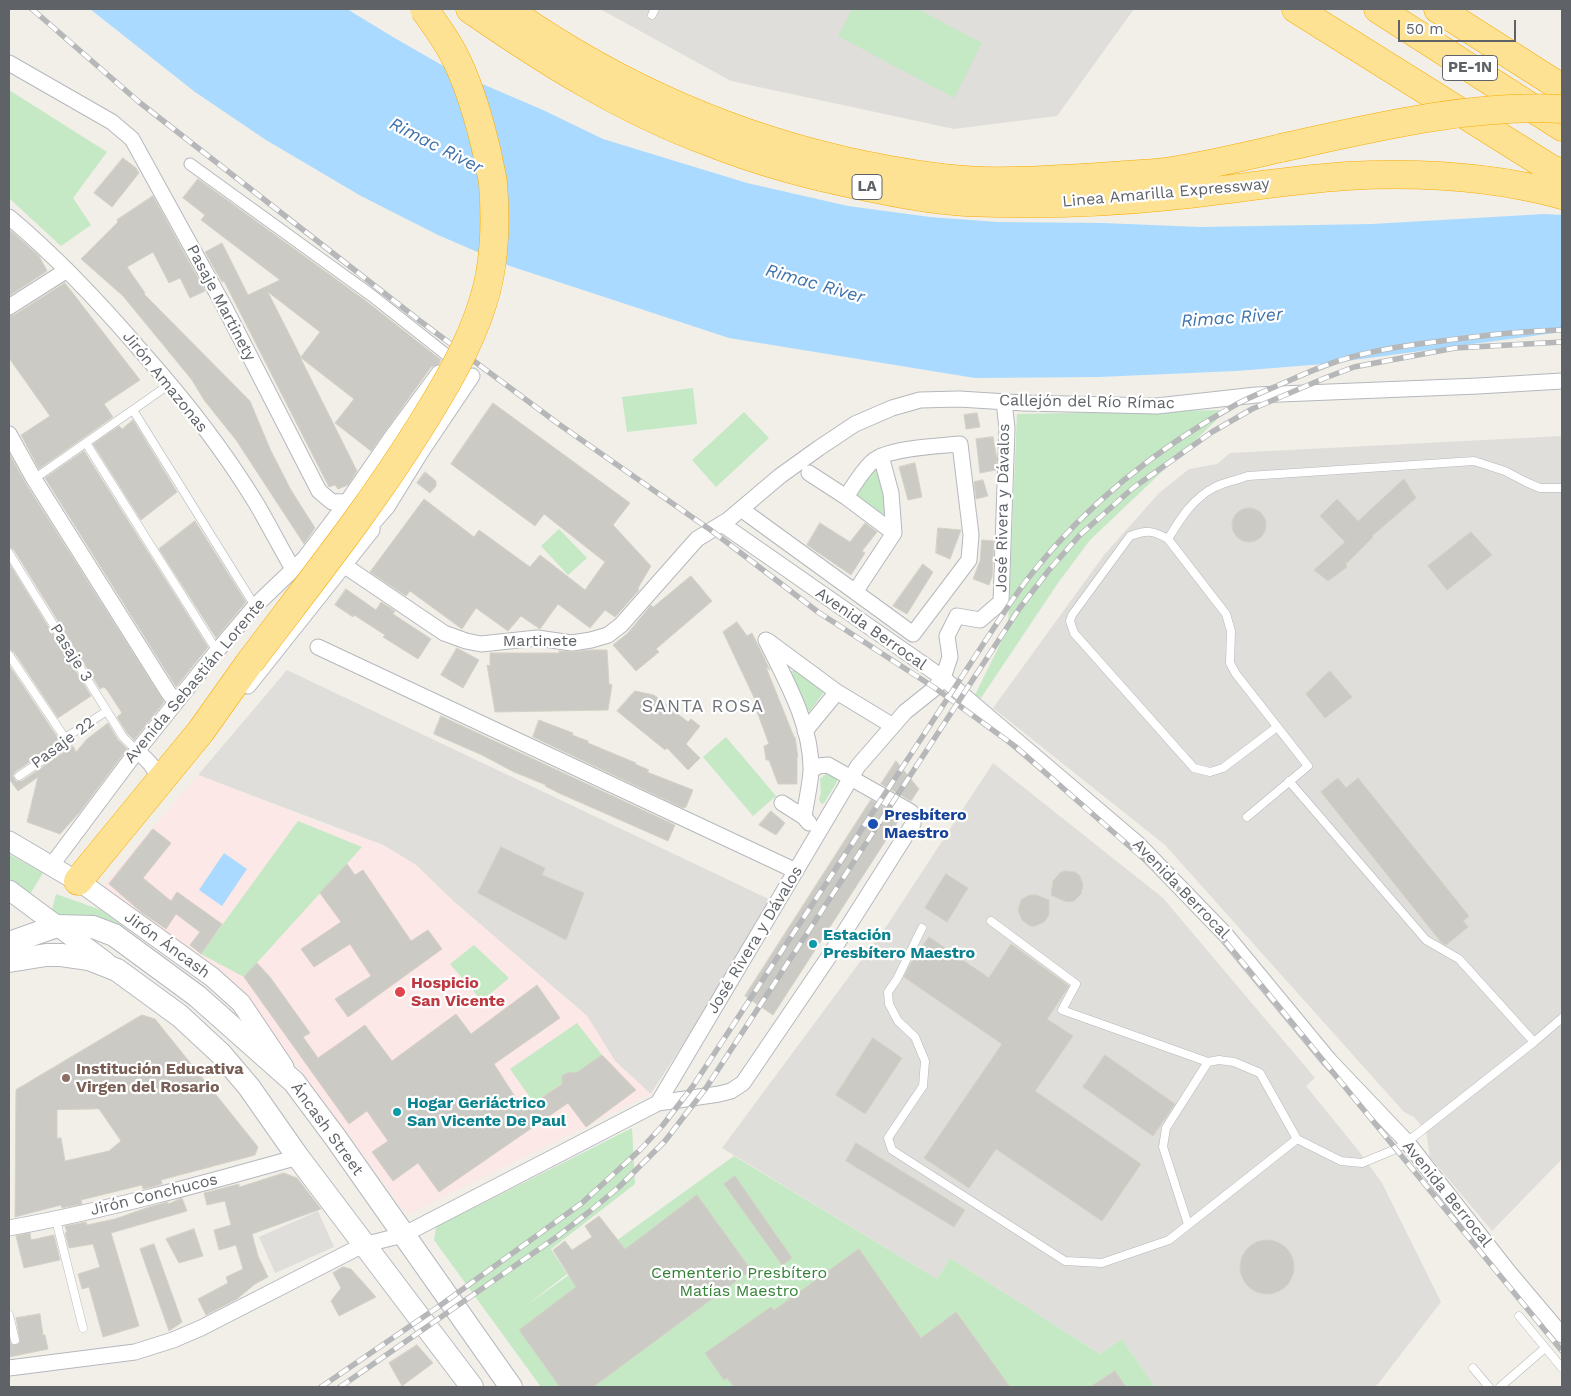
<!DOCTYPE html>
<meta charset="utf-8">
<style>
body{margin:0}
#map{position:relative;width:1571px;height:1396px;overflow:hidden;background:#f1efe8;font-family:"Work Sans",sans-serif}
canvas{display:block}
.frame{position:absolute;inset:0;border:10px solid #5f6368;pointer-events:none}
.scale{position:absolute;left:1398px;top:20px;width:118px;height:22px;box-sizing:border-box;border:2px solid #5f6368;border-top:0;padding-left:6px;font-size:15px;line-height:18px;white-space:nowrap;color:#5f6368;-webkit-text-stroke:4px #fff;paint-order:stroke}
</style>
<div id="map">
<canvas width="1571" height="1396"></canvas>
<div class="frame"></div>
<div class="scale">50 m</div>
</div>
<script>
const context = document.querySelector('canvas').getContext('2d');
context.lineJoin = 'round';
function paint(path, color) {
  context.fillStyle = color;
  context.fill(path, 'evenodd');
}
function trace(path, color, width, dash) {
  context.strokeStyle = color;
  context.lineWidth = width;
  context.lineCap = dash ? 'butt' : 'round';
  context.setLineDash(dash || []);
  context.stroke(path);
}
function label(font, color, halo, rows, align = 'center') {
  context.font = font + ' "Work Sans",sans-serif';
  context.lineWidth = 4.5;
  context.setLineDash([]);
  context.textBaseline = 'middle';
  context.strokeStyle = halo;
  context.fillStyle = color;
  for (const [text, x, y, turn = 0] of rows) {
    context.save();
    context.translate(x, y);
    context.rotate((+turn || 0) * Math.PI / 180);
    context.textAlign = isNaN(turn) ? turn : align;
    if (halo) context.strokeText(text, 0, 0);
    context.fillText(text, 0, 0);
    context.restore();
  }
}
paint(new Path2D(`
 M600 9H1134L1057 116 954 129 731 81Z
 M1562 436V1159L1492 1231 1430 1157 1426 1131 1414 1117 1404 1112 1165 845 993 708 1104 555 1159 493 1189 469 1217 464 1230 453Z
 M287 670 775 902 650 1095 615 1061 587 1016 452 900 416 865 383 845 198 775Z
 M993 763 1163 898 1315 1078 1306 1086 1358 1150 1382 1183 1441 1302 1378 1384 1373 1387H1155L1122 1339 1100 1354 950 1258 937 1279 722 1148 888 924Z
 M318 1211 334 1247 275 1273 259 1237Z`), '#e0deda');
paint(new Path2D(`
 M198 775 316 821 383 845 416 865 452 900 587 1016 615 1061 651 1094 407 1215 245 996 210 965 103 886Z`), '#fce8e6');
paint(new Path2D(`
 M852 9H918L982 43 954 98 838 36Z
 M9 90 107 152 73 198 91 225 61 246 9 198Z
 M693 388 697 424 627 432 622 397Z
 M1227 410 1090 540 1058 583 981 698 975 695 1008 628 1017 414Z
 M744 412 769 438 716 487 692 460Z
 M881 456 894 533 846 497Z
 M559 529 587 558 568 575 541 546Z
 M796 670 823 688 824 692 810 711 804 710 789 672Z
 M726 737 776 796 753 816 703 757Z
 M828 772 837 778V782L824 803 821 804 819 799 821 793 820 779Z
 M298 821 362 847 244 977 201 954Z
 M9 854 43 873 30 894 9 879Z
 M56 894 101 910 123 926 51 913Z
 M474 945 509 978 482 1001 450 964Z
 M577 1023 602 1055 534 1103 510 1069Z
 M632 1128 635 1184 551 1249 567 1274 523 1308 734 1156 937 1279 950 1258 1100 1354 1122 1339 1155 1387H541L434 1240 436 1227Z`), '#c5e8c5');
paint(new Path2D(`
 M90 9H347L393 37 452 71 543 110 603 139 747 183 848 206 930 217 997 222 1102 223 1201 227 1372 224 1545 214 1562 215V332L1324 364 1236 371 1099 377 975 378 729 338 510 266 438 235 361 196 266 140 195 92Z
 M224 853 247 869 222 906 199 890Z`), '#aadaff');
const building = new Path2D(`
 M123 158 136 168 139 173 112 207 94 193Z
 M198 179 366 301 441 360 439 364 431 367 371 451 335 423 354 399 300 357 357 471 348 485 338 489 335 485 329 487 224 281 222 282 205 252 222 243 248 295 280 280 201 220 205 215 183 198ZM268 292 320 332 301 357Z
 M153 196 205 291 190 298 180 278 169 283 153 252 127 267 145 293 144 294 250 401 270 449 291 490 315 528 304 544 236 440 204 400 192 380 123 296 81 259 118 222 117 220Z
 M9 229 39 256 47 271 9 296Z
 M65 283 140 380 104 404 113 417 39 469 21 435 50 416 9 358V316L14 315Z
 M493 403 630 503 613 525 651 566 638 588 639 590 615 617 605 610 590 628 558 604 540 629 521 616 508 631 476 608 462 629 410 591 406 596 370 572 424 499 474 537 479 530 530 567 540 555 585 590 605 562 544 514 535 526 451 464Z
 M977 413 980 427 966 429 964 415Z
 M133 420 177 492 141 520 93 444 119 426 122 429Z
 M993 437 997 459 996 470 980 473 976 439Z
 M84 451 208 647 176 687 45 478Z
 M9 453 26 484 164 702 134 740 127 733 117 717 122 713 107 690 104 687 100 689 14 550 9 547Z
 M915 463 922 497 908 500 899 467Z
 M425 472 436 481V486L430 493 417 483Z
 M1404 479 1416 498 1372 536 1373 537 1346 564 1347 567 1328 581 1314 570 1345 542 1320 516 1337 499 1358 521Z
 M983 480 988 496 976 499 974 482Z
 M1232 525a17 17 0 1 1 34 0a17 17 0 1 1-34 0Z
 M195 521 246 602 216 638 159 549Z
 M820 523 850 542 865 523 877 532 862 551 865 553 851 575 807 545Z
 M938 528 961 530 950 559 936 553Z
 M1471 532 1492 555 1447 590 1428 566Z
 M982 540 994 541 992 577 989 585 973 579 980 561Z
 M9 563 91 696 58 718 14 652 9 649Z
 M923 564 933 572 907 614 893 606Z
 M691 576 712 601 656 649 659 652 636 671 613 645 628 633 651 605 653 607Z
 M346 589 376 610 381 602 395 611 393 614 431 639 418 659 383 637 385 635 354 615 353 617 335 605Z
 M737 622 747 636 752 633 770 670 766 667 794 737H795L798 757H797V784H778L769 760H766L764 746 769 744 756 709 759 708 723 632Z
 M457 648 479 660 463 688 441 675Z
 M589 650H607L609 684 612 685 608 710 495 712 487 665 490 666V653H559V651L573 652Z
 M9 665 60 741 15 772 13 776 16 781H22L73 746 76 752 87 739 108 723 118 740 127 749 79 813 60 834 27 822 38 777 18 791 9 779Z
 M1330 671 1352 697 1325 718 1306 694Z
 M635 691 654 695 688 722 691 719 700 726 686 744 700 758 688 770 667 748 665 750 617 711Z
 M441 716 675 825 668 841 561 794 545 786 546 785 514 772 482 755 434 734Z
 M539 720 573 733 572 735 588 741V743L636 763 635 764 649 770 647 772 693 790 686 807 683 808 533 737Z
 M896 761 919 789 911 801 881 784Z
 M1338 778 1346 788 1358 778 1469 916 1463 921 1468 927 1446 945 1441 942 1321 792Z
 M871 800 901 817 773 1015 745 996Z
 M771 811 785 823 776 835 759 825Z
 M153 829 171 843 143 878 171 901 177 892 222 924 201 954 190 945 200 932 176 914 166 929 141 912 109 884Z
 M501 847 545 868 542 875 584 893 566 940 478 893Z
 M347 864 355 875 363 870 411 941 428 930 442 949 348 1017 335 999 371 976 350 944 314 967 301 949 341 922 320 893Z
 M1065 871 1075 872 1080 876 1083 885 1081 894 1074 901 1069 902 1064 901 1051 895 1053 881 1060 873Z
 M946 874 968 888 947 922 925 908Z
 M1030 895H1036L1049 900V914L1047 918 1044 922 1035 926H1030L1022 920 1018 910 1021 900Z
 M929 937 989 978 1011 944 1069 986 1047 1019 1073 1036 1035 1091 1141 1164 1102 1221 996 1149 969 1188 924 1158 1002 1044 904 977 911 963Z
 M257 963 270 977 310 1033 303 1037 318 1058 365 1025 392 1061 456 1014 471 1034 537 985 560 1018 494 1064 521 1106 525 1109 562 1084V1076L565 1074 570 1072 576 1073 602 1055 636 1090 586 1127 568 1103 439 1192 418 1163 393 1181 372 1152 388 1141 367 1111 349 1124 244 977Z
 M142 1015 155 1019 258 1147 255 1155 161 1180 162 1184 152 1187 143 1189 142 1185 81 1200 82 1204 62 1208 61 1205 15 1217 16 1090ZM99 1109 121 1141 109 1151 65 1161 61 1138H57V1110Z
 M873 1038 902 1058 865 1114 836 1095Z
 M1105 1055 1175 1104 1153 1136 1083 1087Z
 M856 1143 965 1210 954 1227 846 1161Z
 M284 1173 297 1178 321 1209 252 1234 258 1256 268 1277 255 1284 237 1299 206 1315 198 1299 228 1283 226 1277 243 1269 236 1245 219 1250 214 1230 231 1225 225 1201 207 1205 204 1193 239 1184V1187Z
 M735 1176 792 1258 782 1265 724 1184Z
 M697 1195 751 1270 593 1387H560L519 1330 576 1287 553 1250 565 1241 572 1250 592 1237 585 1226 599 1216 625 1249Z
 M182 1198 187 1211 111 1233 139 1326 103 1337 89 1287 82 1289 78 1274 100 1267 93 1244 69 1248 65 1233 67 1232 65 1226 86 1222 87 1225 115 1219 149 1207 168 1202V1204Z
 M194 1229 203 1256 179 1263 166 1239Z
 M30 1233 31 1240 54 1235 60 1260 24 1268 16 1236Z
 M1240 1267a27 27 0 1 1 54 0a27 27 0 1 1-54 0Z
 M154 1244 182 1322 169 1331 140 1249Z
 M859 1249 921 1338 956 1312 1010 1387H734L727 1378 724 1380 705 1353 771 1307 774 1310Z
 M343 1267 351 1269 376 1297 339 1316 331 1301 341 1288 333 1273Z
 M40 1314 43 1335H45L48 1349 9 1357V1338L11 1343 14 1345 18 1344 20 1341 16 1318Z
 M417 1345 433 1363 402 1386 389 1363Z
 M1115 1371 1126 1387H1090L1104 1378Z`);
paint(building, '#cccac5');
trace(building, '#d6d1c6', 1);
const service = new Path2D(`
 M652 15 655 9
 M133 410 255 606
 M86 443 217 651
 M34 479 170 384
 M1168 539C1181 518 1192 499 1215 487 1225 482 1237 480 1248 476L1474 461 1505 471 1526 482 1540 488H1562
 M9 553 123 737 137 751
 M9 655 65 738
 M19 776 68 743 65 738 107 711
 M1289 781 1426 940 1459 959 1534 1042
 M1247 817 1308 766 1236 674 1230 663 1231 631 1226 614 1168 539C1152 530 1147 530 1130 536L1072 615 1070 621 1074 633 1194 768 1210 772 1223 768 1277 727
 M991 921 1076 984 1062 1010 1208 1062 1219 1060 1234 1062 1260 1073 1297 1139 1341 1161 1362 1163 1396 1149 1407 1142 1534 1042 1562 1018
 M922 928 897 979 888 992 889 1004 898 1021 915 1037 925 1061 923 1086 888 1138 892 1150 1065 1261 1102 1263 1169 1240 1297 1139
 M56 1220 83 1328
 M1188 1224 1163 1147 1166 1128 1208 1062
 M9 1315 15 1340
 M1519 1316 1562 1368
 M1473 1368 1489 1387
 M1500 1387 1545 1348`);
const pedestrian = new Path2D(`
 M190 164 371 295 457 363`);
const minor = new Path2D(`
 M9 63 112 122 132 139 224 306 319 491 332 502C351 500 373 507 372 530L248 686
 M9 217C58 258 101 304 142 352 184 399 223 449 256 503 269 525 280 547 293 569
 M9 307 67 270
 M9 434 34 479 168 692 176 702
 M809 473 846 497 894 533
 M741 509 913 634 969 560 971 535 960 444C939 446 886 448 872 462 862 471 854 485 846 497
 M373 523 387 507 421 452 472 376
 M722 524 943 678 1138 844 1226 935 1329 1060 1407 1142 1508 1271 1562 1335
 M345 566 444 633 466 641 481 644 537 638 572 643 591 640 608 635 621 625 697 539 728 520 780 476 819 448 855 424 892 408 920 400 959 399 1024 403 1157 406 1256 395 1478 386 1562 381
 M855 592 894 533 891 493 881 456
 M766 640C786 681 812 725 811 771 810 786 806 802 804 817
 M768 641 837 692 893 726
 M318 647 796 871
 M805 731 837 692
 M137 751C151 764 156 766 158 786
 M782 803 804 817 809 823
 M51 866 137 751 217 651 255 606 304 559 347 502 391 438 439 373
 M658 1103 858 766 905 712 935 688 943 678 950 657 947 636 957 616 980 620 1001 602 1007 428 1004 402
 M9 1228C107 1210 202 1184 298 1157
 M9 1368 135 1352 173 1340 201 1328 363 1245 403 1235 658 1103 719 1094 731 1091 743 1083 828 958 913 824V818L911 812 828 765 818 766 811 771`);
const tertiary = new Path2D(`
 M9 841 87 887 212 977 241 1003 284 1067
 M9 890 106 962`);
const secondary = new Path2D(`
 M9 943 57 926 93 927 114 935 197 996 294 1082 335 1137 511 1387
 M9 961 46 955H61L89 959 117 970 180 1016 221 1054 249 1087 298 1157 472 1387`);
const motorway = new Path2D(`
 M470 9C545 61 623 110 709 142 757 161 807 175 857 185 892 192 929 200 965 202 1033 205 1102 203 1170 196 1229 190 1288 180 1347 176 1419 172 1492 176 1562 195
 M507 9C615 85 734 138 864 165 903 173 945 180 985 181 1027 182 1070 179 1112 176 1129 175 1147 174 1165 172 1204 166 1243 157 1281 148
 M1296 9 1553 170 1562 172
 M1378 9 1562 127
 M1438 9 1562 88
 M78 881 201 731 250 662`);
trace(service, '#b5b8bc', 9);
trace(pedestrian, '#b5b8bc', 13);
trace(minor, '#b5b8bc', 17);
trace(tertiary, '#b5b8bc', 21);
trace(secondary, '#b6babf', 24);
trace(motorway, '#f9ab00', 29);
trace(service, '#fff', 8);
trace(pedestrian, '#fff', 11);
trace(minor, '#fff', 15);
trace(tertiary, '#fff', 19);
trace(secondary, '#fff', 22);
trace(motorway, '#fde293', 28);
const rail = new Path2D(`
 M32 9 139 102 420 321 560 425 712 531 818 612 935 688 1016 747 1192 901 1562 1351
 M321 1387 438 1307 582 1203 640 1150 663 1125 693 1086 1003 614C1013 599 1023 584 1034 571 1089 502 1161 446 1237 404 1250 397 1265 391 1279 385 1300 376 1323 365 1345 359 1374 350 1405 346 1434 342 1477 336 1519 331 1562 330
 M340 1387 558 1236 589 1212 619 1187 665 1141 706 1088 1019 609 1049 570 1080 535 1133 488 1212 432 1252 409 1325 378 1354 367 1455 348 1562 342`);
trace(rail, '#b6b7b8', 5.5);
trace(rail, '#fff', 4, [11]);
const motorwayBridge = new Path2D(`
 M1281 148C1372 128 1469 104 1562 109
 M250 662C308 585 369 509 420 427 445 387 469 347 483 302 495 265 496 221 493 183 492 174 489 165 488 157 480 122 470 85 453 53 445 38 434 23 424 9`);
trace(motorwayBridge, '#f9ab00', 29, []);
trace(motorwayBridge, '#fde293', 28);
for (const [x, y, r, color] of [
 [873,824,6,"#1a4fb4"],
 [813,944,5,"#0f9aa8"],
 [400,992,6,"#e0444e"],
 [66,1078,5,"#8d6e63"],
 [397,1112,5,"#0f9aa8"]
]) {
  const dot = new Path2D();
  dot.arc(x, y, r, 0, 2 * Math.PI);
  context.fillStyle = color;
  context.fill(dot);
  trace(dot, '#fff', 2);
}
for (const [x, y, w] of [
 [1470,68,55],
 [867,187,30]
]) {
  const box = new Path2D();
  box.roundRect(x - w / 2, y - 12.5, w, 25, 4);
  context.fillStyle = '#fff';
  context.fill(box);
  trace(box, '#5f6368', 1);
}
label('bold 15px', '#5f6368', null, [
 ["PE-1N",1470,68],
 ["LA",867,187]
]);
label('16px', '#5f6368', '#fff', [
 ["Linea Amarilla Expressway",1166,193,-5],
 ["Pasaje Martinety",221,303,62],
 ["Jirón Amazonas",165,382,51],
 ["Callejón del Río Rímac",1087,402,1],
 ["José Rivera y Dávalos",1003,508,-89],
 ["Avenida Berrocal",871,629,35],
 ["Martinete",540,641],
 ["Pasaje 3",71,653,58],
 ["Avenida Sebastián Lorente",195,681,-50],
 ["Pasaje 22",63,743,-37],
 ["Avenida Berrocal",1181,889,46],
 ["José Rivera y Dávalos",755,940,-59],
 ["Jirón Áncash",167,945,36],
 ["Áncash Street",327,1129,54],
 ["Avenida Berrocal",1447,1194,51],
 ["Jirón Conchucos",154,1195,-14]
]);
label('bold 16px', '#164399', '#fff', [
 ["Presbítero",884,815],
 ["Maestro",884,833]
], 'left');
label('bold 16px', '#0d838f', '#fff', [
 ["Estación",823,935],
 ["Presbítero Maestro",823,953],
 ["Hogar Geriáctrico",407,1103],
 ["San Vicente De Paul",407,1121]
], 'left');
label('bold 16px', '#be3a42', '#fff', [
 ["Hospicio",411,983],
 ["San Vicente",411,1001]
], 'left');
label('bold 16px', '#785e54', '#fff', [
 ["Institución Educativa",76,1069],
 ["Virgen del Rosario",76,1087]
], 'left');
label('16px', '#348238', '#fff', [
 ["Cementerio Presbítero",739,1273],
 ["Matías Maestro",739,1291]
]);
label('italic 18px', '#4174aa', '#fff', [
 ["Rimac River",436,146,27],
 ["Rimac River",815,284,16],
 ["Rimac River",1232,318,-4]
]);
context.letterSpacing = '1px';
label('18px', '#70757a', '#fff', [
 ["SANTA ROSA",703,707]
]);
context.letterSpacing = '0px';
</script>
